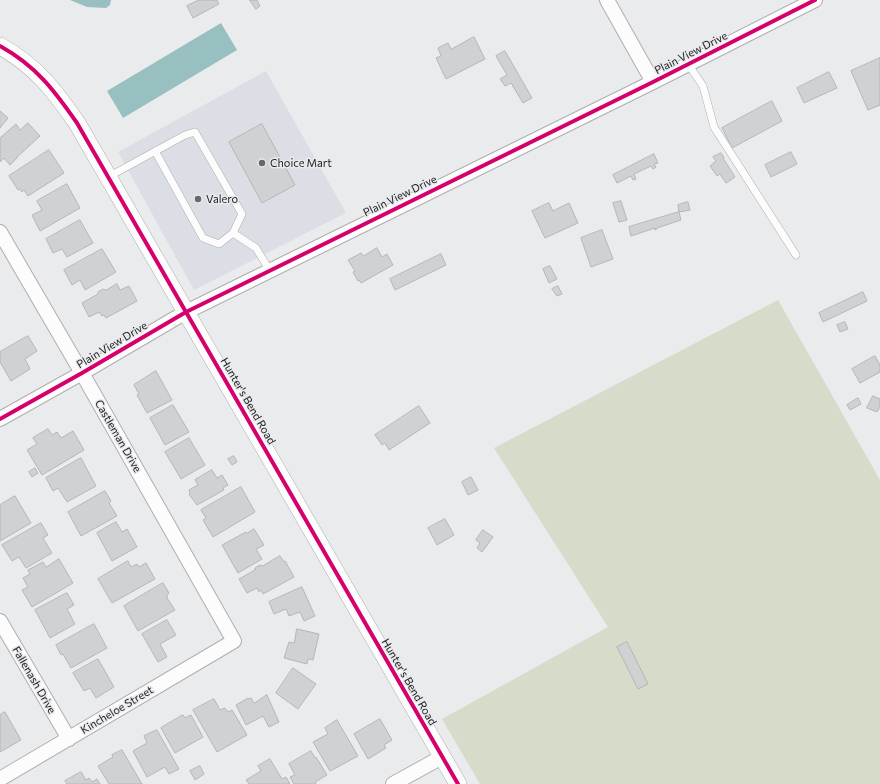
<!DOCTYPE html>
<style>
body{margin:0}
canvas{display:block;background:#eaebed}
</style>
<canvas width="880" height="784"></canvas>
<script>
const context = document.querySelector('canvas').getContext('2d');
context.lineJoin = 'round';
function paint(path, color) {
  context.fillStyle = color;
  context.fill(path, 'evenodd');
}
function trace(path, color, width, dash) {
  context.strokeStyle = color;
  context.lineWidth = width;
  context.lineCap = dash ? 'butt' : 'round';
  context.setLineDash(dash || []);
  context.stroke(path);
}
function label(font, color, halo, rows, align = 'center') {
  context.font = font + ' Commissioner,sans-serif';
  context.lineWidth = 3;
  context.setLineDash([]);
  context.textBaseline = 'middle';
  context.strokeStyle = halo;
  context.fillStyle = color;
  for (const [text, x, y, turn = 0] of rows) {
    context.save();
    context.translate(x, y);
    context.rotate((+turn || 0) * Math.PI / 180);
    context.textAlign = isNaN(turn) ? turn : align;
    if (halo) context.strokeText(text, 0, 0);
    context.fillText(text, 0, 0);
    context.restore();
  }
}
paint(new Path2D(`
 M266 71 346 213 194 290 118 152Z`), '#dbdee5');
paint(new Path2D(`
 M778 300 880 480V784H480L442 719 608 627 494 448Z`), '#d7dbca');
paint(new Path2D(`
 M70 0H111L110 5 106 8 87 7Z
 M221 23 237 50 123 118 107 91Z`), '#98c0c1');
const building = new Path2D(`
 M199 0H217L219 4 193 18 187 6Z
 M250 0H257L260 6 256 9Z
 M474 37 485 59 446 79 436 58 441 56 438 48 448 43 451 49Z
 M505 51 532 98 523 103 511 83 505 86 500 79 507 75 496 56Z
 M880 58V105L868 110 851 71Z
 M829 72 837 88 804 103 797 88Z
 M772 101 782 121 732 148 722 128Z
 M0 111 8 118 0 128Z
 M28 123 40 136 17 157V158L10 165 4 158 0 162V138L16 124 20 130Z
 M262 124 295 185 262 203 229 142Z
 M49 150 64 173 28 196 24 190 22 192 20 189 18 190 9 176Z
 M791 152 797 164 771 177 765 165Z
 M721 153 724 158H723L735 177 726 183 720 174 717 176 710 166 716 161 713 157Z
 M654 154 658 163 654 164 656 167 653 169 651 166 634 174 636 179 633 180 631 176 617 183 613 175Z
 M67 184 80 208 40 231 32 215 42 210 37 201Z
 M621 201 627 220 619 222 613 203Z
 M688 202 690 210 679 212 678 205Z
 M549 203 553 211 569 203 578 223 545 238 532 211Z
 M679 212 681 220 657 228V229L655 230V228L631 236 629 227Z
 M80 220 93 243 67 257 62 249 53 253 46 239Z
 M602 230 613 259 591 267 581 238Z
 M377 248 382 257 387 254 393 265 361 283 359 280 358 281 353 272 355 271 348 260 361 253 363 256Z
 M102 249 116 272 85 290 80 280 72 285 64 270Z
 M441 254 446 265 395 290 390 279Z
 M550 266 557 279 549 283 543 269Z
 M117 284 120 290 129 286 137 301 106 318 104 315 102 316 99 312 89 317 82 303 98 294V292L103 289 106 290Z
 M558 286 562 294 557 296 552 289Z
 M863 292 867 301 823 322 819 313Z
 M845 322 848 329 840 332 837 325Z
 M28 336 37 351 25 359 30 369 11 381 0 362V352Z
 M875 356 880 365V372L860 383 852 369Z
 M156 371 172 400 147 413 137 395 139 394 134 385Z
 M873 396 880 399V407L877 412 867 408Z
 M858 398 861 404 850 410 847 405Z
 M173 405 189 432 165 445 150 418Z
 M419 406 430 423 389 450 385 443 382 445 375 435Z
 M48 429 52 435 57 432 61 438 73 431 84 450 42 475 27 450 37 444 33 438Z
 M189 438 205 465 181 479 165 452Z
 M234 456 237 462 232 465 228 459Z
 M81 458 96 486 67 502 58 488 53 491 46 478Z
 M35 468 38 473 32 477 29 472Z
 M212 470 217 478 222 475 228 485 223 488 224 490 197 505 189 494 190 493 189 490 198 485 195 480Z
 M471 477 478 490 468 495 462 482Z
 M241 487 255 512 213 537 203 520 206 518 201 510Z
 M105 491 111 501 109 503 117 516 81 536 68 512Z
 M15 496 31 523 0 541V505Z
 M445 519 454 535 437 545 428 528Z
 M116 522 122 532 127 529 137 547 112 561 97 533Z
 M41 523 48 535 43 538 52 553 26 568 19 557 12 561 2 545Z
 M254 529 264 545 256 549 262 559 238 573 222 545 246 532 247 533Z
 M483 530 493 537 482 552 477 548 480 543 476 540Z
 M280 556 284 562 285 561 294 577 263 594 261 590 259 592 257 588 247 593 239 579 255 570V568L260 565 262 566Z
 M59 559 73 583 32 607 22 590 28 587 23 578 30 574 28 570 43 562 46 567Z
 M128 561 131 567 137 564 139 567 146 563 155 579 112 603 98 579Z
 M163 583 169 593 167 595V598L175 610 138 631 124 606Z
 M302 587 315 616 304 621 300 612 289 616 286 609 274 614 269 602Z
 M67 593 74 605 67 609 75 624 50 638 35 610Z
 M167 620 176 635 160 644 167 657 158 662 142 634Z
 M94 624 107 648 71 668 63 654 61 655 56 645Z
 M297 629 319 634 313 660 308 659 307 664 284 658 289 642 294 643Z
 M627 642 648 684 638 689 617 647Z
 M98 659 114 687 96 698 90 688 84 691 73 673Z
 M293 668 316 684 298 709 276 693Z
 M267 695 279 722 269 727 263 716 246 725 236 705 248 698 249 699 251 698 254 703Z
 M214 699 220 710 225 708 228 712 232 710 247 735 217 752 193 710Z
 M5 712 21 740 0 752V715Z
 M183 715 185 718 191 715 203 737 175 753 161 728Z
 M380 719 392 740 384 745 386 748 368 759 354 734Z
 M337 720 358 756 330 771 313 742 328 734 325 728Z
 M157 730 179 769 169 774 165 767 147 777 133 751 147 743 144 736Z
 M122 750 142 784H109L98 766 113 757 112 755Z
 M311 751 315 758 316 757 327 775 315 782 316 784H294L290 777 295 775 289 764Z
 M270 759 282 779 286 777 290 784H249L246 780 261 771 258 766Z
 M200 766 204 774 195 780 190 771Z
 M81 772 86 780 89 778 92 782 97 779 100 784H67L65 781Z`);
paint(building, '#d0d1d2');
trace(building, '#b5b6b7', 1);
const service = new Path2D(`
 M688 64 703 86 714 127 796 255
 M108 177 185 135 195 132 242 214 233 233 219 244 203 238 155 151
 M233 233 256 248 270 271`);
const minor = new Path2D(`
 M607 0 653 82
 M0 232 82 373 234 641 0 779
 M0 419 82 373 186 312 653 82 815 0
 M0 621 69 739
 M393 784 442 757`);
const tertiary = new Path2D(`
 M0 46C36 66 54 90 77 123L458 784`);
trace(service, '#aeaeb0', 8);
trace(minor, '#aeaeb0', 16);
trace(tertiary, '#aeaeb0', 18);
trace(service, '#fcfcfc', 7);
trace(minor, '#fcfcfc', 14);
trace(tertiary, '#fcfcfc', 17);
trace(new Path2D(`
 M0 46C36 66 54 90 77 123L458 784
 M0 419 82 373 186 312 653 82 815 0`), '#d6006c', 4);
for (const [x, y, r, color] of [
 [262,163,4,"#68686a"],
 [198,199,4,"#68686a"]
]) {
  const dot = new Path2D();
  dot.arc(x, y, r, 0, 2 * Math.PI);
  context.fillStyle = color;
  context.fill(dot);
  trace(dot, '#e9eaee', 1.5);
}
label('11px', '#222224', '#e9eaee', [
 ["Plain View Drive",691,53,-27],
 ["Plain View Drive",400,196,-26],
 ["Plain View Drive",112,345,-31],
 ["Hunter's Bend Road",248,401,60],
 ["Castleman Drive",118,436,60],
 ["Fallenash Drive",34,680,60],
 ["Hunter's Bend Road",409,682,60],
 ["Kincheloe Street",117,710,-31]
]);
label('11px', '#222224', '#e9eaee', [
 ["Choice Mart",270,163],
 ["Valero",206,199]
], 'left');
</script>
